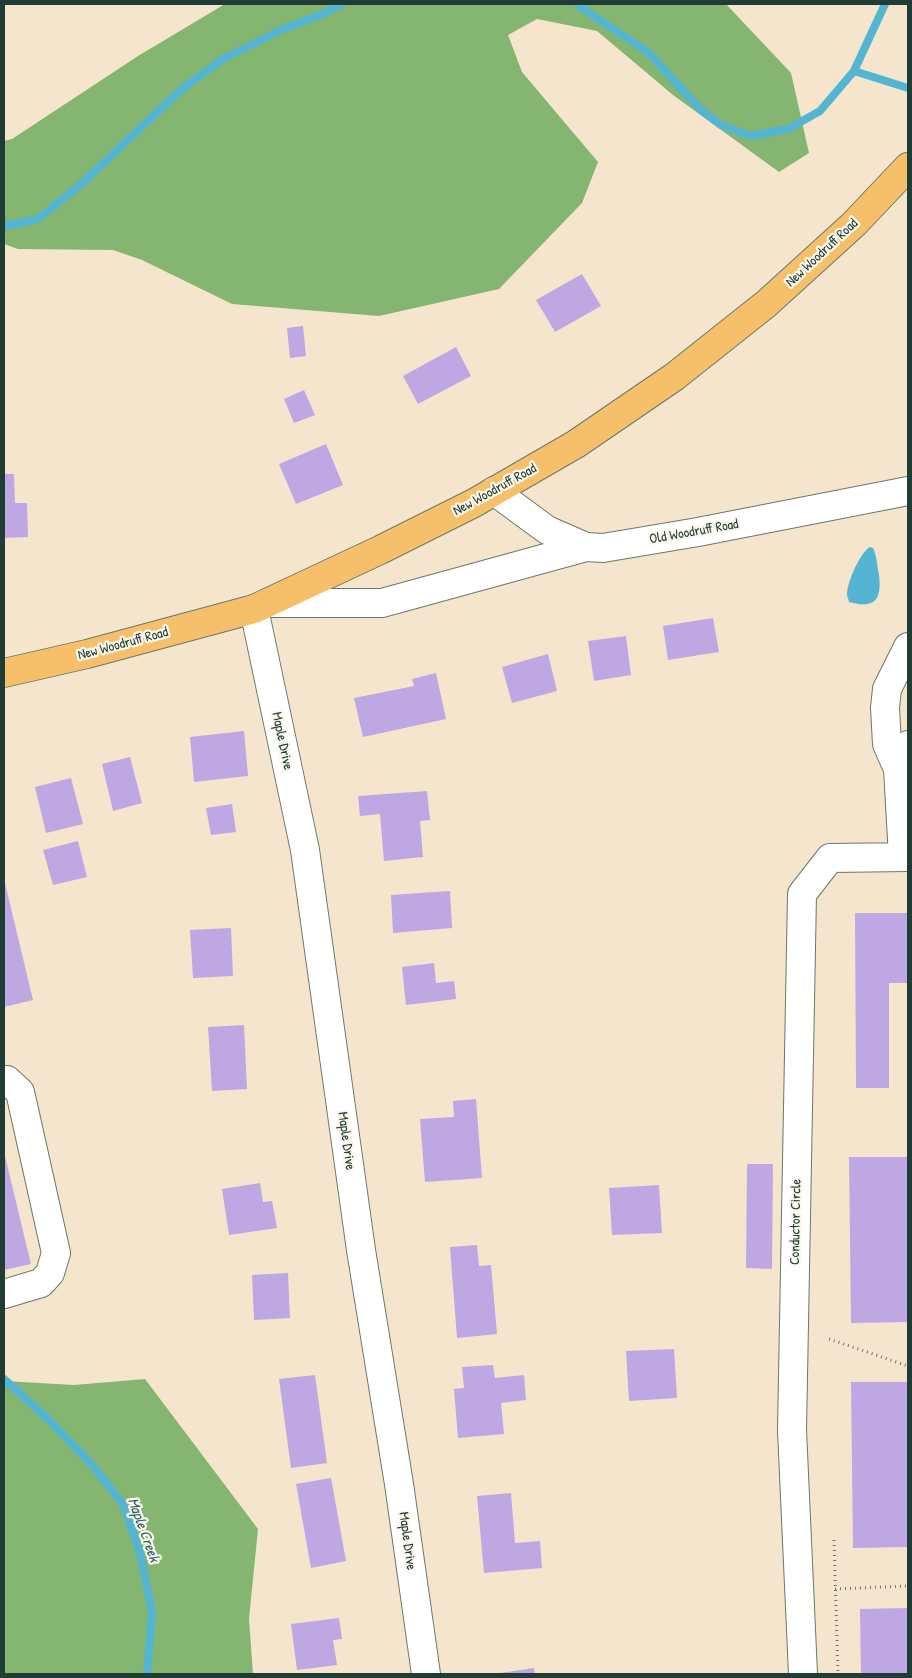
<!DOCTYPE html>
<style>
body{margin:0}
#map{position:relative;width:912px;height:1678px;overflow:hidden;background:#f5e5cc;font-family:"Patrick Hand",sans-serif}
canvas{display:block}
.frame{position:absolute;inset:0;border:5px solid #1f3d34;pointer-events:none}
</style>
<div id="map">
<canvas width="912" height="1678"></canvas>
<div class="frame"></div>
</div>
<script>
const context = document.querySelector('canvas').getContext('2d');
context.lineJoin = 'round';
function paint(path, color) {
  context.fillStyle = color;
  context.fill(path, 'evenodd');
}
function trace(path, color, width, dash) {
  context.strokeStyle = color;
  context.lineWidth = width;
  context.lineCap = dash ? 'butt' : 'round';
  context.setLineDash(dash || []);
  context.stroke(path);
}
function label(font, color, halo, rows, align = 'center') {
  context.font = font + ' "Patrick Hand",sans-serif';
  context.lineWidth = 4.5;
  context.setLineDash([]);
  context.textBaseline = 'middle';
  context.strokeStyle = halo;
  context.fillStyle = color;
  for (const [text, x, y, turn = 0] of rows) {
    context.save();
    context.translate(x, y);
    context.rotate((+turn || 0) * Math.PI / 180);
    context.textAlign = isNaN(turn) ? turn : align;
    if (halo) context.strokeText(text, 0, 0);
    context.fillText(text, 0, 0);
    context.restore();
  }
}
paint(new Path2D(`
 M225 4H726L791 73 809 153 779 172 673 95 597 31 537 19 508 35 522 72 598 162 582 203 499 289 379 316 232 304 142 260 113 250 18 249 4 244V141L12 139 138 56Z
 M145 1379 258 1529 249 1619 253 1674H4V1381L74 1385Z`), '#84b671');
paint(new Path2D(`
 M870 547 873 548C877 557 877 565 879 575 882 600 875 609 849 602 849 600 847 597 847 594 847 583 860 552 870 547Z`), '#54b5d3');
trace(new Path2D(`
 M578 4 579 6 649 53 701 110 721 125 750 136 788 129 820 111 854 71 885 4
 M854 71 908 88
 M4 226 38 219 80 185 182 89 223 59 281 30 325 13 342 4
 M4 1379 49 1420 92 1465 123 1504 140 1553 152 1612 147 1674`), '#54b5d3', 8);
paint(new Path2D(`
 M582 274 601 306 555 332 536 300Z
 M303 326 306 356 290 358 287 328Z
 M456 347 471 376 418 404 403 376Z
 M304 390 315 415 294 423 284 399Z
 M326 444 343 485 296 504 279 464Z
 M4 474H14L15 503H27L28 537 4 538Z
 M713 618 719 652 668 660 663 626Z
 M626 636 631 675 594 681 588 641Z
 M548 654 557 691 512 703 502 667Z
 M436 673 446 719 363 737 354 698 414 686 412 679Z
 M244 731 248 776 194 782 190 737Z
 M130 757 142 803 113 811 102 764Z
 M71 778 83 824 46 833 35 787Z
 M427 791 430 820 420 821 423 857 384 861 380 814 360 816 358 796Z
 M232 804 236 832 211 835 206 808Z
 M78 841 87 877 53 885 43 850Z
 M4 879 33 1000 4 1007Z
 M450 891 452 928 393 933 391 895Z
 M855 913H908V983H889V1088H856Z
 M231 928 233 976 193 978 190 930Z
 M434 963 436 983 454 981 456 999 406 1005 402 967Z
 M244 1025 247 1089 212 1091 208 1027Z
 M476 1099 482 1178 425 1182 420 1119 454 1117 453 1101Z
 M4 1152 31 1264 4 1270Z
 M849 1157H908V1322L851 1323Z
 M747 1164H773L772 1269 746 1268Z
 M260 1183 263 1202 272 1201 277 1228 229 1235 222 1189Z
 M659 1185 662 1233 612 1235 609 1188Z
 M477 1245 479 1266 491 1265 497 1334 457 1338 450 1247Z
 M288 1273 290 1318 254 1320 252 1275Z
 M674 1349 677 1398 629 1401 626 1351Z
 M493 1365 495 1378 524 1375 526 1400 501 1403 504 1434 458 1438 454 1389 464 1388 462 1367Z
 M315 1375 327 1463 291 1468 279 1379Z
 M851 1382H908V1547L853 1548Z
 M331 1478 346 1561 311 1568 296 1484Z
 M511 1493 515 1543 540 1541 542 1568 484 1573 477 1496Z
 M908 1608V1674H861L860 1609Z
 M339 1618 342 1639 333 1640 337 1665 297 1670 291 1624Z
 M534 1668 535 1674H500V1673Z`), '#bfa7e4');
const minor = new Path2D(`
 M494 491 547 530 586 547 603 548 698 532 908 491
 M268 603H382L586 547
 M254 609 305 850 361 1250 399 1484 426 1674
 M908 647 887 689 885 708 887 744 898 769 908 745
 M898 769 903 857
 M4 1080H7L20 1092 56 1253 50 1273 41 1283 4 1294
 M803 1674 792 1430 802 894 830 858 908 857`);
const major = new Path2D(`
 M4 673 87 654 254 609 380 550 474 503 576 444 674 377 766 304 854 224 908 167`);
trace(minor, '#6a7869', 30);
trace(major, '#6a7869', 30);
trace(new Path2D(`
 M829 1339 908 1366
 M834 1540 838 1674
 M835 1589 908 1586`), '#6a7869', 3, [1, 4]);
trace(minor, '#fff', 28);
trace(major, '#f6c06b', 28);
label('14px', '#1f3d34', '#fbf7ec', [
 ["New Woodruff Road",822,253,-43],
 ["New Woodruff Road",495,490,-29],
 ["Old Woodruff Road",694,532,-10],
 ["New Woodruff Road",123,644,-15],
 ["Maple Drive",282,741,78],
 ["Maple Drive",346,1141,82],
 ["Conductor Circle",796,1222,-89],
 ["Maple Drive",407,1541,82]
]);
label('italic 15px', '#2f6164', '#fbf7ec', [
 ["Maple Creek",143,1530,70]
]);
</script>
